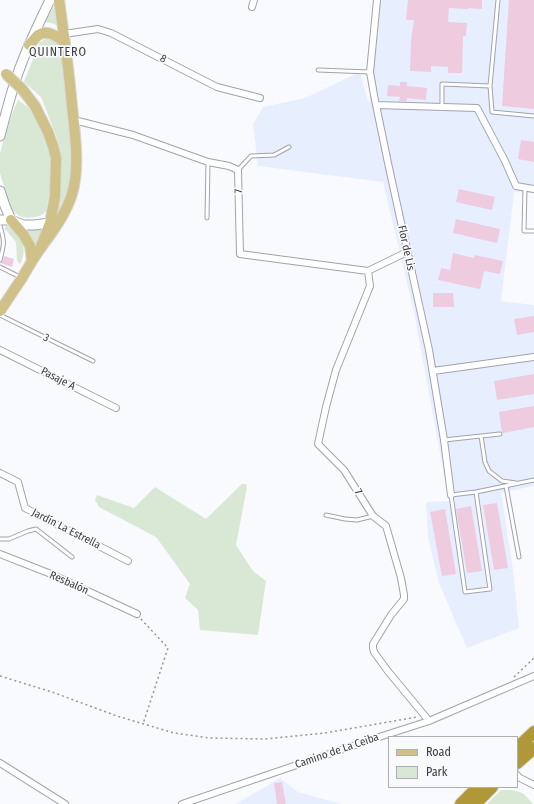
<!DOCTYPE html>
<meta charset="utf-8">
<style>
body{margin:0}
#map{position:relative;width:534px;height:804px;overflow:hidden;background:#f9fafe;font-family:"Fira Sans Condensed",sans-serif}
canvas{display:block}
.legend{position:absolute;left:388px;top:736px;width:130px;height:52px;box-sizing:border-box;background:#f9fafe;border:1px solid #adaeb2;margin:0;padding:5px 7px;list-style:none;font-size:12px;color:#3a3c3f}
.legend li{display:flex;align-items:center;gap:8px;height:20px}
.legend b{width:20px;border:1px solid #adaeb2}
</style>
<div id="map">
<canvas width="534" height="804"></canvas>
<ul class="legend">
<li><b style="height:5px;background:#d0c188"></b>Road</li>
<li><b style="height:11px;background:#d9e8d5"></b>Park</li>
</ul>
</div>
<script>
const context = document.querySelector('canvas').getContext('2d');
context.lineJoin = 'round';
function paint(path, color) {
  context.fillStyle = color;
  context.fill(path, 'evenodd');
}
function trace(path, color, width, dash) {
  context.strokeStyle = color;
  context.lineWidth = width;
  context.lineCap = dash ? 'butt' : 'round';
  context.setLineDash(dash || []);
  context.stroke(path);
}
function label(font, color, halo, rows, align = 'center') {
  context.font = font + ' "Fira Sans Condensed",sans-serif';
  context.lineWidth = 3.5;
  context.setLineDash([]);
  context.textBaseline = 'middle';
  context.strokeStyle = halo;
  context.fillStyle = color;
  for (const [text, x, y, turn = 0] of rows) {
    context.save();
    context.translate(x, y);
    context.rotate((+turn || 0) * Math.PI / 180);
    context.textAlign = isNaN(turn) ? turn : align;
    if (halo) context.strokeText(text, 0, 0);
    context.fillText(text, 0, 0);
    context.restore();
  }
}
paint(new Path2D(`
 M381 0H534V193L514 192 501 301 534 305V486L501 493 513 569 519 628 467 648 439 583 428 538 426 502 449 501 414 312 383 182 258 166 253 124 263 107 305 98 360 72 369 104Z
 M280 778 298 792 341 804H236Z`), '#e7eefe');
paint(new Path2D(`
 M54 6 57 25 51 23 45 22Z
 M47 38 54 40 60 47 69 120 72 162 70 182 61 212 58 218 54 217 61 181V166L58 141 49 117 41 97 24 82 39 43Z
 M18 100 32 110 46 139 51 160V186L46 211 42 215 35 217 27 218 19 216 13 211 7 197 0 173V153L10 119Z
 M7 226C21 237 28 245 21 263L19 264 17 260 16 242 5 229V227Z
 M27 229 42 230 35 245Z
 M242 484H246L247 487 236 545 253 571 266 581 258 635 200 630 198 610 185 598 190 584 156 537 99 507 95 500 97 495 134 508 155 487 206 519Z
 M501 790C518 790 522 790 533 804H487Z`), '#d9e8d5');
paint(new Path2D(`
 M408 0H482V9L468 8V9L449 8 448 22 467 23 466 36H463L462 73H448V67L431 66V72L410 71 411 41 414 20H406Z
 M509 0H534V109L502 106Z
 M400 82H407V86L427 88 426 100 407 98V101H399L400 97 387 96 388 85 400 86Z
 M521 140 534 142V162L518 159Z
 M459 189 495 197 492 210 456 202Z
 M456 219 500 229 497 243 453 233Z
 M453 253 474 258V255L503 261 500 274 484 271 480 289 438 280 441 268 450 270Z
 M4 256 14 259 12 267 0 263 2 262Z
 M433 293H453L454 307H433Z
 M534 316V332L517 335 514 319Z
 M534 374V394L497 400 494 381Z
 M534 406V427L503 433 502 432 499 412Z
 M497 503 508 568 494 570 483 505Z
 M471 506 482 571 467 573 456 509Z
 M445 509 456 574 442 576 430 512Z
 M282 782 286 804H277L274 783Z`), '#efcbe0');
const lane = new Path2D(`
 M498 0 490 86 492 112 534 116
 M318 70 370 72
 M442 106V84L490 86
 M238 170 251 156 274 155 289 147
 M525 188 524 231H534
 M207 218 208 162
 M0 226C5 242 4 245 0 260
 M0 267 20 277
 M0 315 93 361
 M481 436 500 434
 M444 440 481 436 485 462 489 471 502 481 516 483
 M506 486 519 557
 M476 492 490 589 465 592 451 495 476 492 534 480
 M326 515 345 519 357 520 373 516
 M0 539H9L28 531 36 529 72 557`);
const street = new Path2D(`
 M377 0 370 72 374 95 388 163 429 350 444 440 451 495
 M252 7 254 0
 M64 34 98 29 111 33 217 87 260 98
 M376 105 477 108 505 161 516 186 534 189
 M74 120 133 135 208 162 229 166 238 170 240 254 368 271 407 252
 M368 271 370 286 336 370 326 407 318 444 344 470 373 516 386 526 401 578 404 595V599L391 615 373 644V648L374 652 387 670 429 721
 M0 350 116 408
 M433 371 534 357
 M0 473 18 482 25 508 128 561
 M0 554 51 574 137 614
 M0 763 65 804
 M517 775 520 778 534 785
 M182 804 373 739 429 721 534 676`);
const secondary = new Path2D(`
 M0 136C6 112 12 88 21 65 29 43 40 21 50 0
 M0 191 5 206 11 220
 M0 220H11L23 225H34L50 223`);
const primary = new Path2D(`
 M29 45C32 42 35 38 38 35 48 29 58 37 65 43
 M11 220 23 234 30 246 32 261
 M40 249C53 231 66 214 72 194 80 168 75 133 72 106 69 70 64 35 59 0
 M0 311 22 278 32 261 40 249 50 223 55 196 56 158 53 146 48 132 35 106 22 89`);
const highway = new Path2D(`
 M517 748 534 732
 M517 763 534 748
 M461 804 478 787
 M475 804 492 787`);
trace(lane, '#a0a3ac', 5);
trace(street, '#a0a3ac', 8);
trace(secondary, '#a0a3ac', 11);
trace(primary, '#d8d8d9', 12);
trace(highway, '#d8d8d9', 14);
trace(new Path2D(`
 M141 619 168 648 143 724
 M0 676 52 692 117 716 174 733 210 738 265 739 325 733 417 717
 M514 677 534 658`), '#949699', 1.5, [2, 3]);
trace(lane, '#fff', 3);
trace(street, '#fff', 6);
trace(secondary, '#fff', 9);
trace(primary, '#d0c188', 10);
trace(highway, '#b09838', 12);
const primaryBridge = new Path2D(`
 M6 74 22 89`);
trace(primaryBridge, '#d8d8d9', 12, []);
trace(primaryBridge, '#d0c188', 10);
label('11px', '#3a3c3f', '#f9fafe', [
 ["8",163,59,27],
 ["7",239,191,-91],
 ["Flor de Lis",406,248,78],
 ["3",46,338,26],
 ["Pasaje A",58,379,27],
 ["7",358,492,57],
 ["Jardín La Estrella",66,529,27],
 ["Resbalón",69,583,24],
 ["Camino de La Ceiba",337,751,-19]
]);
context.letterSpacing = '1px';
label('12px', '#3a3c3f', '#f9fafe', [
 ["QUINTERO",58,53]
]);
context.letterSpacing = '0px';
</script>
